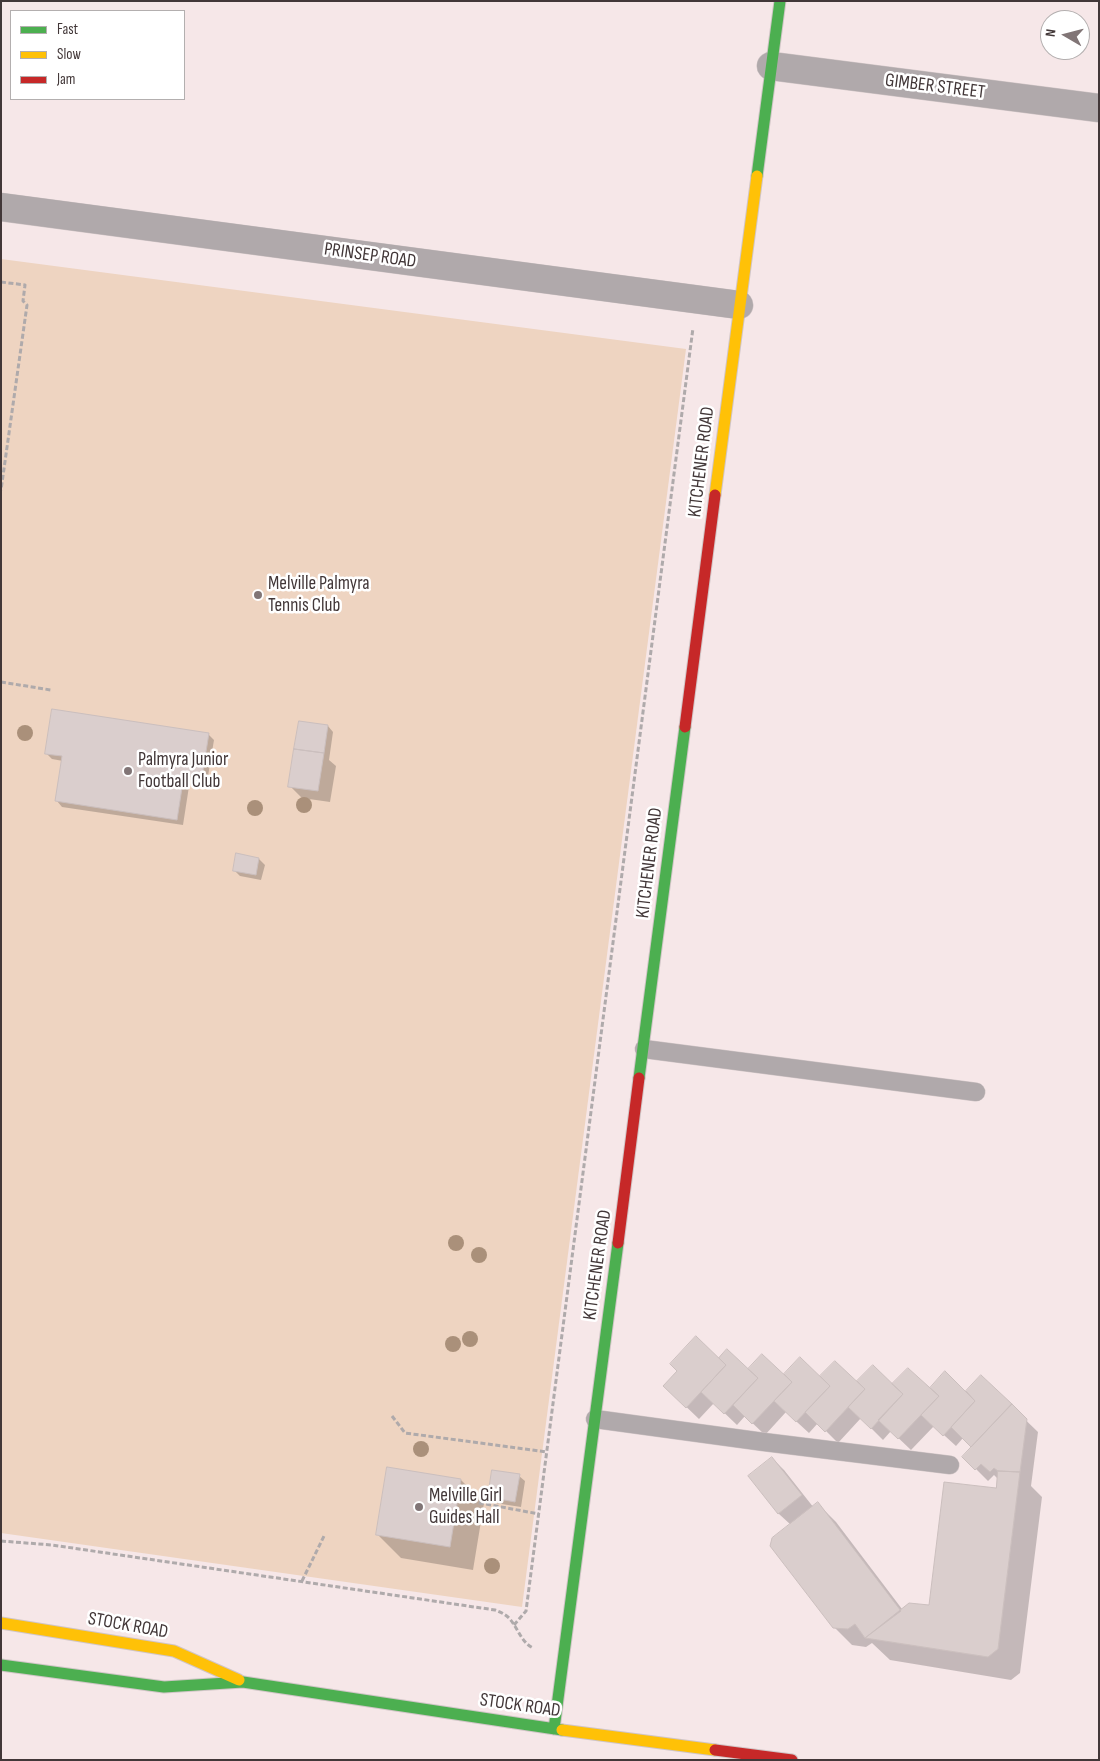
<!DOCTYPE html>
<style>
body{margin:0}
#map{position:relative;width:1100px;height:1761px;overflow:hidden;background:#f6e7e8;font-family:"Sofia Sans Condensed",sans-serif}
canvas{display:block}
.frame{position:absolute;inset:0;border:2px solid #423738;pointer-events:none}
.legend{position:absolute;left:10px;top:10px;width:175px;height:90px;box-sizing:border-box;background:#fff;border:1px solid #b3afaf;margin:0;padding:6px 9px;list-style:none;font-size:15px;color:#423738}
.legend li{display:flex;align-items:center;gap:10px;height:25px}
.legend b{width:25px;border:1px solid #b3afaf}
.north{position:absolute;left:1040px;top:10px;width:50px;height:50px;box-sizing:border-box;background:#fff;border:1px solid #b3afaf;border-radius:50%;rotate:278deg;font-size:14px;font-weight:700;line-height:20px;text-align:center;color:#423738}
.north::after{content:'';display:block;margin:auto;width:18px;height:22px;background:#817576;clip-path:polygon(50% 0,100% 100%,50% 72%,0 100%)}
</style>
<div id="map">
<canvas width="1100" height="1761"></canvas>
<div class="frame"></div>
<ul class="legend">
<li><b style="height:6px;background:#4caf50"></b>Fast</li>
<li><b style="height:6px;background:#ffc107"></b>Slow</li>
<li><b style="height:6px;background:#c62828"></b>Jam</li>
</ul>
<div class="north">N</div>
</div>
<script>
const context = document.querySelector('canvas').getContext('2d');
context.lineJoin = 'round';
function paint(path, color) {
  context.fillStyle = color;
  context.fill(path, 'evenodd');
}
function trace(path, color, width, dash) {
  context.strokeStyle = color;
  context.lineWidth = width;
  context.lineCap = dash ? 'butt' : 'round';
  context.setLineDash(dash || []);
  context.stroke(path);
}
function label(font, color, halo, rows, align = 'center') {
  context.font = font + ' "Sofia Sans Condensed",sans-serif';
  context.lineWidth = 5;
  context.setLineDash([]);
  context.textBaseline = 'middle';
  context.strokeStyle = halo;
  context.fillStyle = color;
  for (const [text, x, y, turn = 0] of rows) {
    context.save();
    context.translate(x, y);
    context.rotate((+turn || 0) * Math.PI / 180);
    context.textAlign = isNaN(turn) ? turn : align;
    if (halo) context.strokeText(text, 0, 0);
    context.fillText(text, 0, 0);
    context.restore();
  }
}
paint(new Path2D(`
 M1 259 686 349 522 1607 1 1533Z`), '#eed4c1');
paint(new Path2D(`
 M328 726 333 732 329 760 336 766 330 802 302 798 290 786Z
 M208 734 214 740 207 782 190 780 183 825 62 807 57 801 63 761 52 759 46 753Z
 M259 859 265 865 261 880 240 876 234 870Z
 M727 1350 748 1371 784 1376 800 1359 820 1378 835 1362 857 1383 873 1367 892 1386 966 1393 981 1377 1038 1432 1031 1486 1042 1497 1020 1673 1011 1680 890 1660 872 1643 866 1647 852 1645 834 1627 791 1525 779 1514 750 1476 772 1458 784 1470 814 1508 818 1504 836 1522 902 1609 930 1606 997 1489 998 1479 994 1475 988 1481 964 1457 973 1448 963 1438 956 1446 934 1426 911 1450 891 1431 883 1440 861 1418 838 1443 818 1423 809 1433 786 1412 765 1435 745 1416 737 1425 714 1403 699 1419 677 1398Z
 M519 1476 525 1481 521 1507 495 1503 489 1497Z
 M461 1480 484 1503 473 1570 401 1558 378 1535Z`), '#0003');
const building = new Path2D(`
 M52 709 209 733 202 777 184 775 177 820 55 801 62 756 45 754Z
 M299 721 328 725 324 753 294 749Z
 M294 749 324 753 318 791 288 787Z
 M236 853 259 858 256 875 233 871Z
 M696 1336 726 1365 686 1408 663 1386 677 1371 670 1364Z
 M727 1349 758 1378 724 1414 701 1392 726 1365 719 1358Z
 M762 1354 792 1382 752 1424 733 1405 758 1378 748 1369Z
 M800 1357 830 1386 796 1422 774 1401 792 1382 784 1374Z
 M835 1361 865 1389 825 1432 805 1412 830 1386 820 1376Z
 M873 1365 903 1394 871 1429 848 1407 865 1389 857 1381Z
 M908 1368 939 1396 898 1439 878 1420 903 1394 892 1384Z
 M945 1371 975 1401 943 1436 921 1415 939 1396 930 1388Z
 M981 1375 1012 1404 971 1447 951 1427 975 1401 966 1391Z
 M1012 1404 1027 1419 1020 1472 998 1471 994 1468 990 1472 981 1464 975 1470 962 1457Z
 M772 1457 802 1495 778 1514 748 1476Z
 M387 1467 461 1479 450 1547 376 1535Z
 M492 1470 520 1474 515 1502 488 1497Z
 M998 1471 1020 1472 998 1649 988 1657 865 1638 909 1603 929 1605 944 1482 996 1488Z
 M818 1502 901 1611 865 1638 855 1624 848 1629 833 1628 770 1546 772 1538Z`);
paint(building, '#dacecd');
trace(building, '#cbbfbe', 1);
const lane = new Path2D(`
 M644 1049 976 1092
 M595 1419 764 1442 950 1465`);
const street = new Path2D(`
 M771 66 1099 108
 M1 207 739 305`);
const fast = new Path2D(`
 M757 176 780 1
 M639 1078 685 727
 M1 1665 164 1687 243 1682 562 1730
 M554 1729 618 1243`);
const slow = new Path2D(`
 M715 495 757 176
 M1 1623 174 1651 239 1680
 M562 1730 715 1750`);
const jam = new Path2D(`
 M685 727 715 495
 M618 1243 639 1078
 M715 1750 792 1760`);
trace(lane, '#d0c5c6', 19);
trace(street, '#d0c5c6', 29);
trace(fast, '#d0c5c6', 13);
trace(slow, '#d0c5c6', 13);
trace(jam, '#d0c5c6', 13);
trace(new Path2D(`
 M1 282 25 285 23 301 27 305 1 490
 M1 682 51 690
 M392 1416 405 1433 547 1452
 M464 1500 539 1514
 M1 1541 52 1545 495 1610C500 1612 505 1614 509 1618 518 1628 521 1642 533 1648
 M302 1581 324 1536
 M514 1625 526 1611 693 328`), '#afaaab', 3, [5, 2.5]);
trace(lane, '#b0a9ab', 18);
trace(street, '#b0a9ab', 28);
trace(fast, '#4caf50', 11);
trace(slow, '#ffc107', 11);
trace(jam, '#c62828', 11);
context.fillStyle = '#aa907a';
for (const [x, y] of [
 [25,733],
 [304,805],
 [255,808],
 [456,1243],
 [479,1255],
 [470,1339],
 [453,1344],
 [421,1449],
 [492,1566]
]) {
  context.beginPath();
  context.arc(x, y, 8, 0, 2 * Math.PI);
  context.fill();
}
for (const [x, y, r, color] of [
 [258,595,5,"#817576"],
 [128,771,5,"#817576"],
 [419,1507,5,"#817576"]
]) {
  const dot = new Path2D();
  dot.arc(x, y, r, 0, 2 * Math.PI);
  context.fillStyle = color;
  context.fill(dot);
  trace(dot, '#fff', 2);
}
label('19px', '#423738', '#fff', [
 ["GIMBER STREET",935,87,7],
 ["PRINSEP ROAD",370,256,8],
 ["KITCHENER ROAD",702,462,-83],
 ["KITCHENER ROAD",650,863,-83],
 ["KITCHENER ROAD",598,1265,-82],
 ["STOCK ROAD",128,1626,10],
 ["STOCK ROAD",520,1706,8]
]);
label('19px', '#423738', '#fff', [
 ["Melville Palmyra",268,584],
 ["Tennis Club",268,606],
 ["Palmyra Junior",138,760],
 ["Football Club",138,782],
 ["Melville Girl",429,1496],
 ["Guides Hall",429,1518]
], 'left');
</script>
